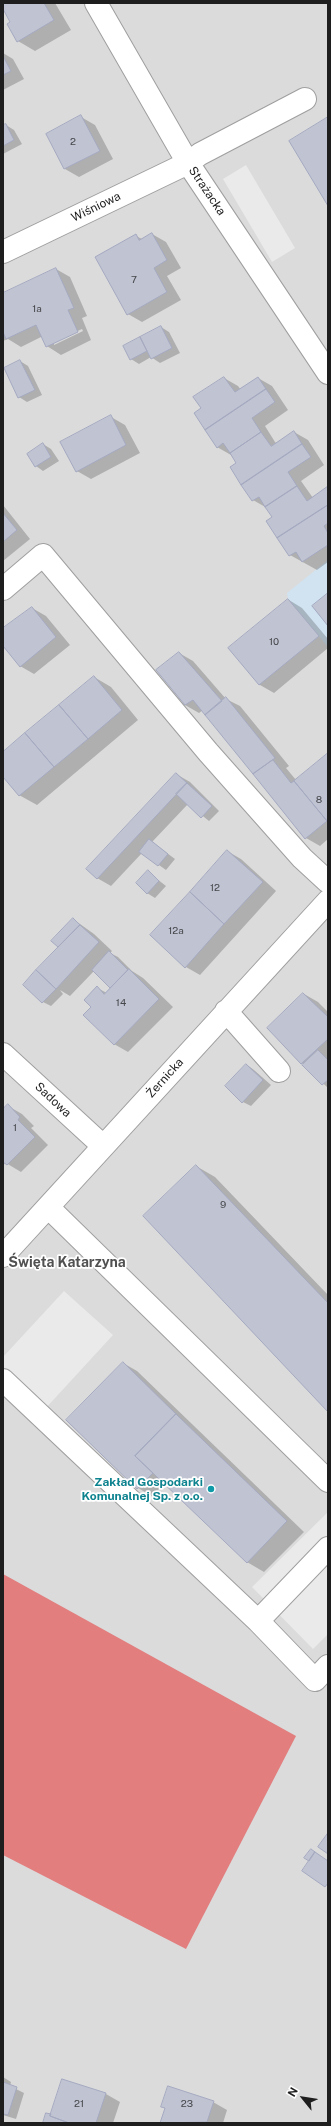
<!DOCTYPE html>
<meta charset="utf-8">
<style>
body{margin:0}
#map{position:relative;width:331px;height:2126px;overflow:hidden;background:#e4e3ef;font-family:"Public Sans",sans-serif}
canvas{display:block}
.frame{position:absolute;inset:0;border:4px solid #1e1e1e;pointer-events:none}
.north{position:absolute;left:283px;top:2078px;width:40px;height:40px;-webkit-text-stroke:3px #fff;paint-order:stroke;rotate:300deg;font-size:11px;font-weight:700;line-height:16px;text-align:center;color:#1e1e1e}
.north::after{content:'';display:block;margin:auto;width:14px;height:18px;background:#1e1e1e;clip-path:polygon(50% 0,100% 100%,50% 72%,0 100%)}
</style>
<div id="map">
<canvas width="331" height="2126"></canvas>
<div class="frame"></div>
<div class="north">N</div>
</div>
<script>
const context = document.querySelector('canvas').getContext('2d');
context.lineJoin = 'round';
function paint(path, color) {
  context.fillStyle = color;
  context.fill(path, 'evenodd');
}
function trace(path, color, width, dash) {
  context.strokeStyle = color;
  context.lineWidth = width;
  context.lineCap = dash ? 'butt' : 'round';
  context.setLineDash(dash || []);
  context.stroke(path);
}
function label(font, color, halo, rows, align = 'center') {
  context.font = font + ' "Public Sans",sans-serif';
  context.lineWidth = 3.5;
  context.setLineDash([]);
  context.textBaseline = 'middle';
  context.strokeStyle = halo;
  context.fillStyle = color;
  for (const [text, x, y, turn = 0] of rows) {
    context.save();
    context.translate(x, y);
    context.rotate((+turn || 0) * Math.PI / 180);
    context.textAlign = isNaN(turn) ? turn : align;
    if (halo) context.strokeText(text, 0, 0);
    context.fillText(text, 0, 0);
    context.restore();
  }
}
paint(new Path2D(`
 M3 3H328V2123H3Z`), '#dbdbdc');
paint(new Path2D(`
 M328 560V647L288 599 287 593Z`), '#d1e3f1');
paint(new Path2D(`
 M3 1574 296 1736 186 1949 3 1855Z`), '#e27e7e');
paint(new Path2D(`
 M246 165 295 248 272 262 223 179Z
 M64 1291 113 1335 45 1409 3 1370V1357Z
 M328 1512V1634L313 1649 252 1587Z`), '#eaeaea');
paint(new Path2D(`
 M3 3H55L71 30 35 51 18 41 12 22 3 8Z
 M3 53 13 59 24 79 3 90Z
 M81 117 95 125 113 159 79 177 65 169 47 134Z
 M6 125 14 130 22 144 3 154V126Z
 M152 234 166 242 181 268 167 276 181 300 142 322 128 314 136 236 142 239Z
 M56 269 70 277 87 316 82 318 91 340 61 355 47 346 43 336 21 347 8 339 3 341V294ZM82 329 83 331 54 345V342Z
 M161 327 169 332 180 353 160 363 151 357 139 364 131 359Z
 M20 361 28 366 42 395 27 402 19 397Z
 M224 378 238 386 241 390 258 378 272 386 288 410 265 426 275 442 276 443 294 432 308 440 324 465 301 481 313 498 328 487V562L317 570 290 555 273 517 267 508 253 500 237 463 231 455 217 447 202 409Z
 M111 417 125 425 140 453 91 479 77 471Z
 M43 444 51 449 59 461 43 471 36 466Z
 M3 505 30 539 3 561Z
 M289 600 302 608 328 639V648L274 693 260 685 230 648Z
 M32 608 46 616 70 645 34 674 20 666 3 645V629Z
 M179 653 193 661 226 699 240 706 289 766 286 768 296 780 328 754V839L320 846 306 838 203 710 199 713 185 705Z
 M94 677 111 687 138 720 37 805 19 795 3 775V753Z
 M176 774 190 782 219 811 209 821 188 804 152 842 175 859 166 870 142 853 111 886 97 878Z
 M227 851 241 859 276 891 200 975 186 967 152 935Z
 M148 872 166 886 155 898 147 893Z
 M73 919 94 934 112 951 110 953 118 957 132 971 143 978 173 1007 128 1052 114 1044 93 1007 97 988 107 993 111 988 94 971 70 996 60 990 63 994 51 1006 43 1002 58 947Z
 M304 994 318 1002 328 1012V1088L302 1063Z
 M247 1065 254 1070 271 1085 251 1106 243 1102Z
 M8 1106 22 1114 34 1126 31 1128 48 1145 21 1172 6 1163 3 1165V1108Z
 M196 1166 215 1177 328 1295V1410Z
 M123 1363 137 1371 304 1532 264 1572 247 1562 165 1483 152 1496 138 1488 68 1420Z
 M3 2077 11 2082 10 2086 24 2093 16 2119 3 2115Z
 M63 2080 106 2094 120 2102 113 2123H44L51 2116Z
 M213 2102 227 2110 223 2123H161L166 2108Z`), '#0003');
const building = new Path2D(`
 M3 3H44L54 20 17 42 7 24 10 22 3 9Z
 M3 56 11 71 3 75Z
 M81 115 100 151 64 169 46 134Z
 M328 117V206L289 141Z
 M6 124 14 140 3 146V125Z
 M152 233 167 260 154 268 167 292 127 315 95 257 136 234 139 240Z
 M56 268 74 308 68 310 78 332 46 347 36 325 6 339 3 332V293Z
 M161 326 172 348 151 359 140 337Z
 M140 337 147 351 130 360 123 346Z
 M20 360 35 390 18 398 4 368Z
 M224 377 235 392 258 377 266 389 205 430 194 413 201 408 193 397Z
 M266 389 275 402 252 418 261 432 230 453 223 443 217 448 205 430Z
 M111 415 126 445 76 472 60 442Z
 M294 431 302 444 241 485 230 467 236 463 230 453 261 432 271 446Z
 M43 443 51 457 35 467 27 454Z
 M302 444 311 457 288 472 297 486 265 507 259 497 252 501 241 485Z
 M297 486 307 501 328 486V505L277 538 266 521 272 517 265 507Z
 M328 505V523L324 526 328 533V545L302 562 296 552 289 556 277 538Z
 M3 513 17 530 3 542Z
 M328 593V626L312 606Z
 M288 599 319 636 259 685 228 648Z
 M32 607 56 637 20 667 3 646V628Z
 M179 652 222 701 205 715 193 700 185 705 156 670Z
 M94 676 122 710 88 739 59 705Z
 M226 697 275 758 253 774 205 715Z
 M59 705 88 739 54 767 25 733Z
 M25 733 54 767 19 796 3 777V752Z
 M328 753V820L327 821 294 781Z
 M273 760 291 783 294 781 327 821 305 839 253 774Z
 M176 773 187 783 97 879 86 869Z
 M187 783 212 806 201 818 176 794Z
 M149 839 168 854 158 866 139 852Z
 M227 850 263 882 224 924 190 892Z
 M148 870 159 881 147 894 136 883Z
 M190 892 224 924 185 968 150 935Z
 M73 918 80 925 58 947 51 941Z
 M80 925 99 942 56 989 36 970Z
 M109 951 128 970 110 988 92 970Z
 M129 969 159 999 114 1045 83 1015 91 1007 84 1000 97 986 104 994Z
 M36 970 56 989 42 1003 23 985Z
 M303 993 328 1017V1039L301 1064 267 1028Z
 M318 1050 328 1060V1080L322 1085 302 1065Z
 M246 1064 263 1080 242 1103 225 1086Z
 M8 1104 20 1117 18 1120 35 1137 7 1165 3 1162V1109Z
 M196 1165 328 1303V1412L143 1216Z
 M123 1362 176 1414 135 1456 153 1473 137 1489 66 1420Z
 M176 1414 287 1521 247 1563 135 1456Z
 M328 1833V1854L318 1847Z
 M311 1849 315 1852 309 1861 304 1858Z
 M315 1852 328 1861V1883L325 1887 302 1871Z
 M62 2079 106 2093 96 2123H69L50 2116Z
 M3 2082 17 2087 8 2115 3 2114Z
 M168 2086 214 2101 207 2122 160 2123 165 2108 161 2107Z
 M46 2113 51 2114 50 2116 69 2123H43Z`);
paint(building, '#c0c3d2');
trace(building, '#a5aac1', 1);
const minor = new Path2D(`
 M96 3 188 163 328 373
 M3 252 188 163 200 154 305 99
 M3 589 43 555 208 752 302 858 328 882
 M226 1011 279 1071
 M3 1054 103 1146
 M48 1207 328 1481
 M3 1256 328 901
 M3 1380 258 1621 328 1548
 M258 1621 315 1680 328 1666`);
trace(minor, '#9f9f9f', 24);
trace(minor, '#fff', 22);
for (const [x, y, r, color] of [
 [211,1489,4,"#0f9aa8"]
]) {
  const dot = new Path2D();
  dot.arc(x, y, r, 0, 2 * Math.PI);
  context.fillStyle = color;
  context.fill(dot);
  trace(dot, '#fff', 1.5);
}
label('10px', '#46474b', null, [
 ["2",73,142],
 ["7",134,280],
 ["1a",37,309],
 ["10",274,642],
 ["8",319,800],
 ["12",215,888],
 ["12a",176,931],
 ["14",121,1003],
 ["1",15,1128],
 ["9",223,1205],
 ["21",79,2104],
 ["23",187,2104]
]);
label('12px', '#1e1e1e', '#fff', [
 ["Strażacka",207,191,56],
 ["Wiśniowa",96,207,-26],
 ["Żernicka",165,1078,-48],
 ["Sadowa",53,1100,43]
]);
label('bold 12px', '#0d838f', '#fff', [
 ["Zakład Gospodarki",203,1482],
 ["Komunalnej Sp. z o.o.",203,1496]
], 'right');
label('bold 14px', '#515151', '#fff', [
 ["Święta Katarzyna",67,1263]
]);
</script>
